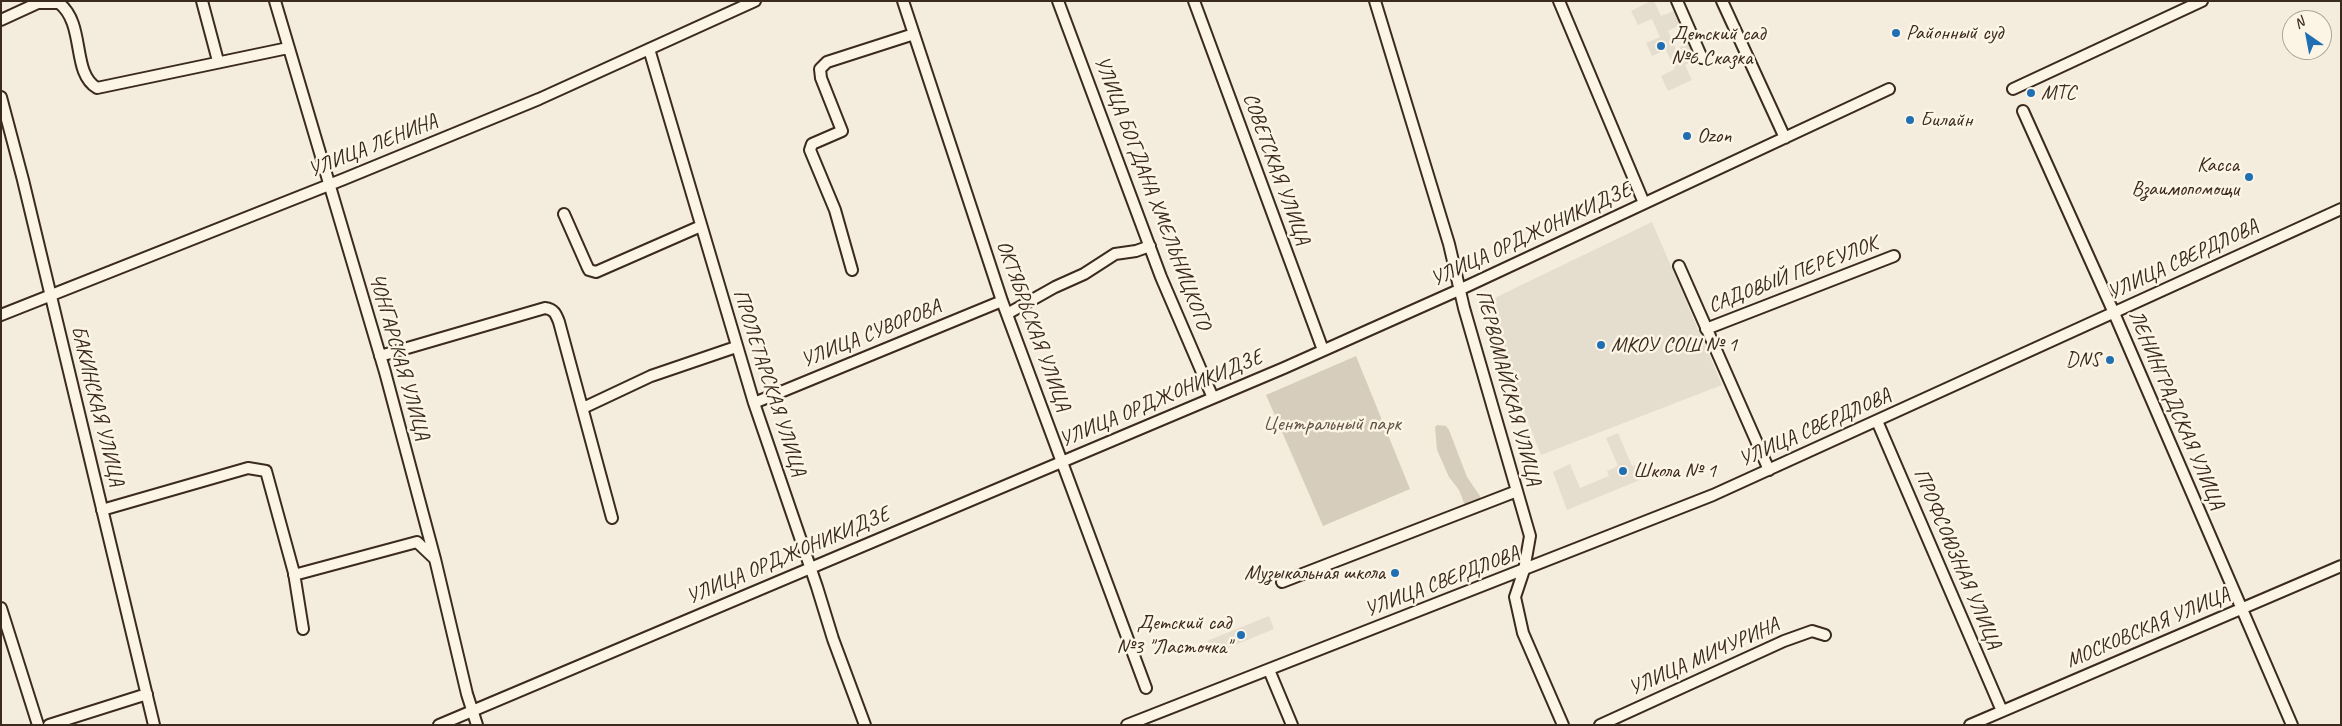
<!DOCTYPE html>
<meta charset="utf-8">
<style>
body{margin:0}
#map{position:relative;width:2342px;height:726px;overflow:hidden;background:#f4eddd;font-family:Caveat,sans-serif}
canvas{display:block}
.frame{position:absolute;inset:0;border:2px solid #3b2a1e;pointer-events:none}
.north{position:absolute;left:2282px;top:10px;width:50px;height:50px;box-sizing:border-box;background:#fcf5e5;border:1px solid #afa495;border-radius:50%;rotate:327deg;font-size:14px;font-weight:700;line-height:20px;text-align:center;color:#3b2a1e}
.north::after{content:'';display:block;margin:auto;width:18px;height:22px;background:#1f6fb2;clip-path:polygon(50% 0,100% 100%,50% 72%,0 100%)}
</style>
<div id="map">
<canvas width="2342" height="726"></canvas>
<div class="frame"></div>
<div class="north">N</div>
</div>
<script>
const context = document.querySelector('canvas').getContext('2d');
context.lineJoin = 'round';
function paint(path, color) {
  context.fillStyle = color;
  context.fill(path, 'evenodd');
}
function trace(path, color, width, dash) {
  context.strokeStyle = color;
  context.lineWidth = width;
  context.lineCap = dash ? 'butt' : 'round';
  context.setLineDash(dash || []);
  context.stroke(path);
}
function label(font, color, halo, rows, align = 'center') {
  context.font = font + ' Caveat,sans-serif';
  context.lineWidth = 5;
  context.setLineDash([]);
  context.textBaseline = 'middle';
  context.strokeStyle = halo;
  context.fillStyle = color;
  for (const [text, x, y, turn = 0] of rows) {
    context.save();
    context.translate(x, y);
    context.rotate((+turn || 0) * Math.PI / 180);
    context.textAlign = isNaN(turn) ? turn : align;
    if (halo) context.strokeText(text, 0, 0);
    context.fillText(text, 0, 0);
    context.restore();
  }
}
paint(new Path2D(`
 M1651 1H1654L1661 16 1676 10 1682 24 1668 31 1676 49 1689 43 1697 59 1685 65 1692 80 1668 91 1661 76 1675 69 1666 50 1652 56 1646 43 1660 37 1652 19 1638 25 1631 11Z
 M1652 222 1722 385 1541 455 1482 304Z
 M1618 433 1632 466 1636 465 1642 479 1567 510 1553 472 1570 464 1580 488 1609 476 1607 471 1618 466 1606 438Z
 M1269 616 1274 629 1213 654 1207 641Z`), '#e5ddce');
paint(new Path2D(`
 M1356 356 1410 489 1323 526 1266 395Z
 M1437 425 1446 426 1449 430 1467 477 1480 496V502L1468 507 1464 503 1459 490 1449 477 1437 450 1435 427Z`), '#d6cdbd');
const minor = new Path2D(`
 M202 1 218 61
 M275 1 385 372 435 559 467 694 477 725
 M903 1 1002 301 1146 688
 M1058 1 1161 277 1213 398
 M1194 1 1323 350
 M1375 1 1449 244 1464 308 1530 536 1524 570 1515 597 1523 633 1563 725
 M1559 1 1644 203
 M1677 1 1702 58
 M1722 1 1785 138
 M1 20 38 3H59C86 24 71 73 97 88L288 48
 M649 49 754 403 817 587 833 639 865 725
 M2013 89 2202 1
 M1 97 23 180 154 725
 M2023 111 2114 313 2292 725
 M564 214 587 266 589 270 596 272 701 226
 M1679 266 1769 470
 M852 270 835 210 810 150 812 144 842 131 821 78 820 69 827 62 914 34
 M1007 314 1055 287 1084 274 1115 254 1136 251 1150 246
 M1 315 344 179 539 99 755 1
 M1706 329 1894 256
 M380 356 545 308C554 309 556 314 559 322L612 518
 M754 403 1002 301
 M583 408 651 376 736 347
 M1877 421 2002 711
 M102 510 248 468 266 471 294 573 303 629
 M294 575 417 542 435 559
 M1282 582 1517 491
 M1 608 38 725
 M1269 670 1292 725
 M49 725 147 694
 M439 725 1284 368 1461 289 1889 89
 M1127 725 1713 495 2341 209
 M1600 725 1784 641 1812 631 1825 635
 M1970 725 2341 566`);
trace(minor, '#3b2a1e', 14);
trace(minor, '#fcf5e5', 10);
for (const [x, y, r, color] of [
 [1896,33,5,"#1f6fb2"],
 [1661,46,5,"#1f6fb2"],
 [2031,93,5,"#1f6fb2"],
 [1910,120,5,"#1f6fb2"],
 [1687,136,5,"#1f6fb2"],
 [2249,177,5,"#1f6fb2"],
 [1601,345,5,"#1f6fb2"],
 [2110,360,5,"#1f6fb2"],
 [1623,471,5,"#1f6fb2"],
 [1395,573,5,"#1f6fb2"],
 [1241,635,5,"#1f6fb2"]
]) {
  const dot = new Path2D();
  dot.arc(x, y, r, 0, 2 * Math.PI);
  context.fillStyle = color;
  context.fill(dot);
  trace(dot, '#fcf5e5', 2);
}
label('21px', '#3b2a1e', '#fcf5e5', [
 ["Районный суд",1906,33],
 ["Детский сад",1671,34],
 ["№6 Сказка",1671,58],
 ["МТС",2041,93],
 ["Билайн",1920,120],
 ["Ozon",1697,136],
 ["Касса",2239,165,"right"],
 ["Взаимопомощи",2239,189,"right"],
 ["МКОУ СОШ № 1",1611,345],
 ["DNS",2100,360,"right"],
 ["Школа № 1",1633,471],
 ["Музыкальная школа",1385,573,"right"],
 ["Детский сад",1231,623,"right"],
 ["№3 \"Ласточка\"",1231,647,"right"]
], 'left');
label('21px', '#3b2a1e', '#fcf5e5', [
 ["УЛИЦА ЛЕНИНА",373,146,-22],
 ["СОВЕТСКАЯ УЛИЦА",1276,169,70],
 ["УЛИЦА БОГДАНА ХМЕЛЬНИЦКОГО",1152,193,69],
 ["УЛИЦА ОРДЖОНИКИДЗЕ",1531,235,-25],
 ["УЛИЦА СВЕРДЛОВА",2183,260,-25],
 ["САДОВЫЙ ПЕРЕУЛОК",1793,275,-21],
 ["ОКТЯБРЬСКАЯ УЛИЦА",1033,326,70],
 ["УЛИЦА СУВОРОВА",871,334,-22],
 ["ЧОНГАРСКАЯ УЛИЦА",399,357,74],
 ["ПРОЛЕТАРСКАЯ УЛИЦА",769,383,72],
 ["ПЕРВОМАЙСКАЯ УЛИЦА",1508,388,75],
 ["УЛИЦА ОРДЖОНИКИДЗЕ",1161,399,-23],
 ["БАКИНСКАЯ УЛИЦА",97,406,76],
 ["ЛЕНИНГРАДСКАЯ УЛИЦА",2176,410,67],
 ["УЛИЦА СВЕРДЛОВА",1815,428,-24],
 ["УЛИЦА ОРДЖОНИКИДЗЕ",788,556,-23],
 ["ПРОФСОЮЗНАЯ УЛИЦА",1957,559,67],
 ["УЛИЦА СВЕРДЛОВА",1442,582,-21],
 ["МОСКОВСКАЯ УЛИЦА",2148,628,-23],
 ["УЛИЦА МИЧУРИНА",1704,657,-24]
]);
label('21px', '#625346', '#fcf5e5', [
 ["Центральный парк",1332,424]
]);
</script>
